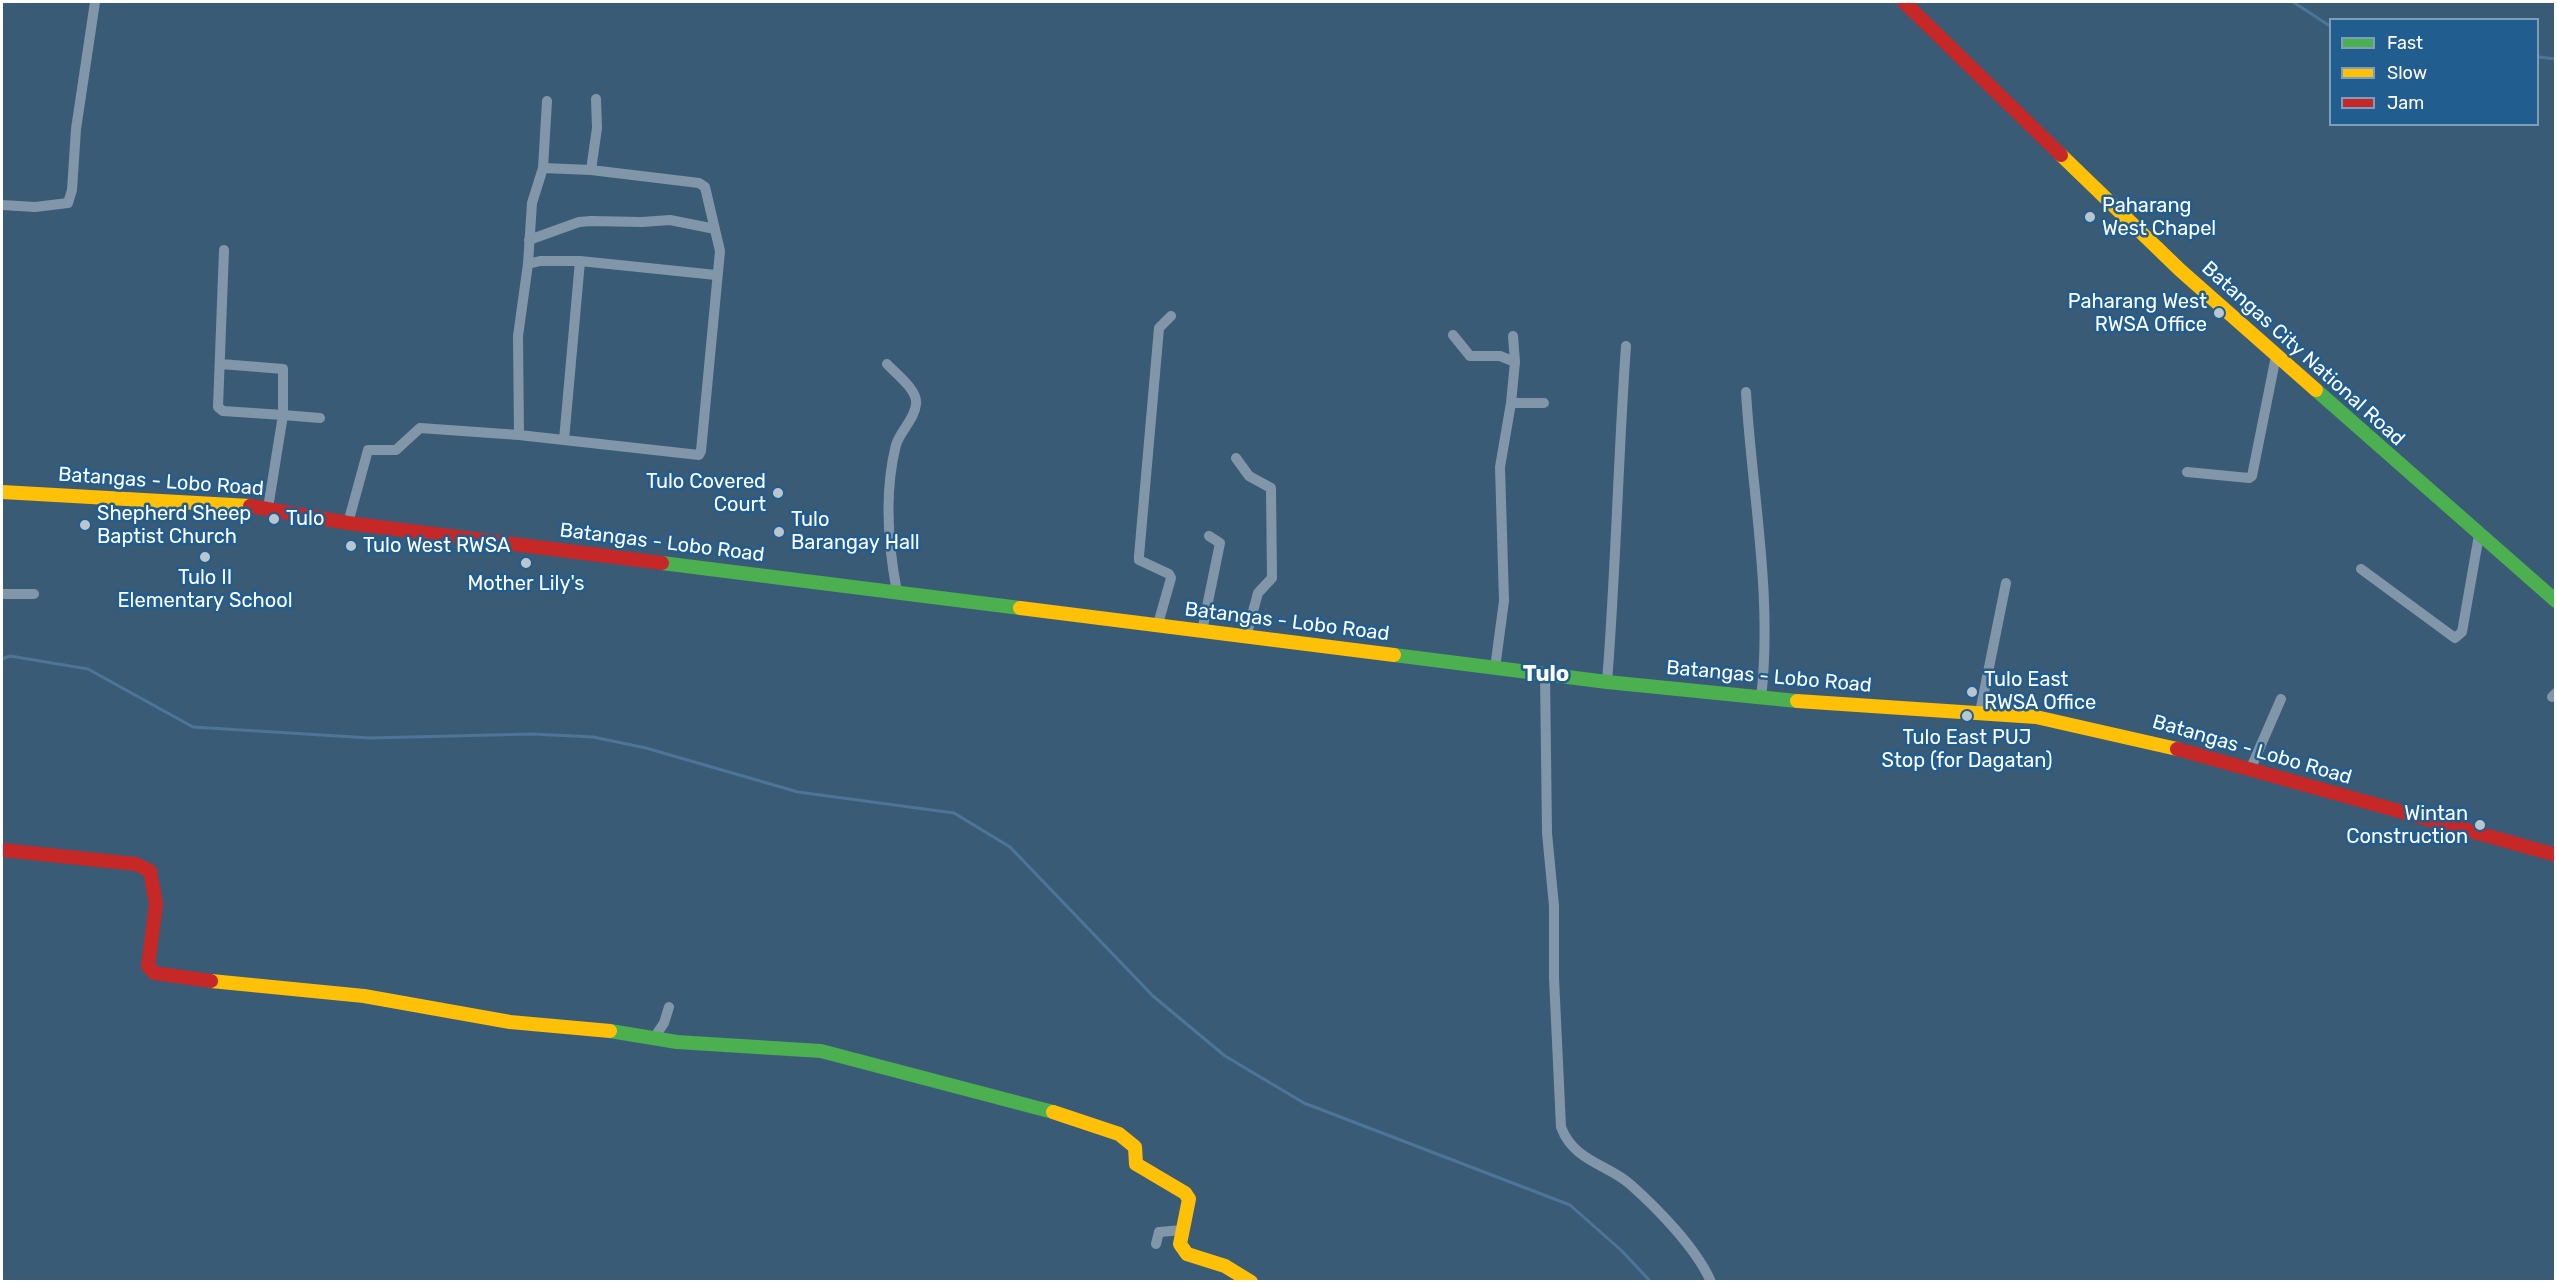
<!DOCTYPE html>
<style>
body{margin:0}
#map{position:relative;width:2557px;height:1283px;overflow:hidden;background:#3a5b76;font-family:Rubik,sans-serif}
canvas{display:block}
.frame{position:absolute;inset:0;border:3px solid #fff;pointer-events:none}
.legend{position:absolute;left:2329px;top:18px;width:210px;height:108px;box-sizing:border-box;background:#215d8f;border:2px solid #7a9ebc;margin:0;padding:8px 10px;list-style:none;font-size:18px;color:#fff}
.legend li{display:flex;align-items:center;gap:12px;height:30px}
.legend b{width:30px;border:2px solid #7a9ebc}
</style>
<div id="map">
<canvas width="2557" height="1283"></canvas>
<div class="frame"></div>
<ul class="legend">
<li><b style="height:8px;background:#4caf50"></b>Fast</li>
<li><b style="height:8px;background:#ffc107"></b>Slow</li>
<li><b style="height:8px;background:#c62828"></b>Jam</li>
</ul>
</div>
<script>
const context = document.querySelector('canvas').getContext('2d');
context.lineJoin = 'round';
function trace(path, color, width, dash) {
  context.strokeStyle = color;
  context.lineWidth = width;
  context.lineCap = dash ? 'butt' : 'round';
  context.setLineDash(dash || []);
  context.stroke(path);
}
function label(font, color, halo, rows, align = 'center') {
  context.font = font + ' Rubik,sans-serif';
  context.lineWidth = 5;
  context.setLineDash([]);
  context.textBaseline = 'middle';
  context.strokeStyle = halo;
  context.fillStyle = color;
  for (const [text, x, y, turn = 0] of rows) {
    context.save();
    context.translate(x, y);
    context.rotate((+turn || 0) * Math.PI / 180);
    context.textAlign = isNaN(turn) ? turn : align;
    if (halo) context.strokeText(text, 0, 0);
    context.fillText(text, 0, 0);
    context.restore();
  }
}
trace(new Path2D(`
 M2293 2 2330 26
 M2538 57 2556 59
 M2 659 10 656 88 669 193 727 370 738 532 734 593 737 646 748 798 792 954 813 1010 847 1153 996 1225 1056 1304 1103 1570 1205 1622 1251 1651 1282`), '#4d7598', 3);
trace(new Path2D(`
 M547 101 543 168 532 203 528 264 540 261H580L716 275
 M591 170 597 128 596 99
 M2 205 35 207 68 203 72 190 76 129 95 2
 M529 240 579 222 591 221 642 222 670 220 715 229
 M224 250 218 407 223 411 283 415 268 508
 M1453 335 1470 356H1500L1515 362
 M221 364 283 369V415L320 418
 M887 364C896 374 918 390 916 404 915 419 900 431 896 445 884 492 888 545 897 592
 M1746 392C1752 493 1773 597 1761 698
 M1511 403H1544
 M519 435 518 336 528 264
 M564 440 580 261
 M1236 458 1249 476 1271 488 1272 578 1258 593 1246 637
 M2187 472 2249 478 2252 476 2276 356
 M348 523 368 450H396L420 428 519 435 699 455 701 451 720 251 705 187 699 183 591 170 543 168
 M2361 569 2455 638 2462 632 2479 535
 M2 594H34
 M1158 624 1171 578 1169 574 1139 560V556L1159 328 1171 316
 M1202 631 1220 543 1209 536
 M1495 668 1504 601 1500 467 1511 403 1515 362 1513 336
 M1545 674 1547 833 1554 906V978L1561 1127C1574 1162 1608 1164 1631 1185 1658 1209 1697 1249 1711 1282
 M1607 682C1616 570 1618 458 1626 346
 M2552 697 2556 693
 M1980 712 2006 583
 M2250 770 2281 699
 M654 1038 664 1023 669 1007
 M1156 1244 1159 1232 1183 1230`), '#8197a9', 10);
trace(new Path2D(`
 M2316 390 2556 601
 M662 563 1020 608
 M1394 655 1607 682 1797 701
 M610 1031 677 1042 821 1051 1053 1112`), '#4caf50', 14);
trace(new Path2D(`
 M2061 155 2180 270 2316 390
 M2 492 250 506
 M1020 608 1394 655
 M1797 701 2036 717 2177 749
 M211 981 364 996 510 1022 610 1031
 M1053 1112 1119 1134 1135 1147 1136 1164 1185 1193 1189 1199 1180 1244 1187 1254 1225 1266 1251 1282`), '#ffc107', 14);
trace(new Path2D(`
 M1904 2 2061 155
 M250 506 348 523 662 563
 M2177 749 2556 855
 M2 850 136 864 150 871 156 904 148 966 154 973 211 981`), '#c62828', 14);
for (const [x, y, r, color] of [
 [2090,217,6,"#bac6cf"],
 [2219,313,6,"#bac6cf"],
 [778,493,6,"#bac6cf"],
 [274,519,6,"#bac6cf"],
 [85,525,6,"#bac6cf"],
 [779,532,6,"#bac6cf"],
 [351,546,6,"#bac6cf"],
 [205,557,6,"#bac6cf"],
 [526,563,6,"#bac6cf"],
 [1972,692,6,"#bac6cf"],
 [1967,716,6,"#bac6cf"],
 [2480,825,6,"#bac6cf"]
]) {
  const dot = new Path2D();
  dot.arc(x, y, r, 0, 2 * Math.PI);
  context.fillStyle = color;
  context.fill(dot);
  trace(dot, '#215d8f', 2);
}
label('20px', '#fff', '#215d8f', [
 ["Paharang",2102,206],
 ["West Chapel",2102,229],
 ["Paharang West",2207,302,"right"],
 ["RWSA Office",2207,325,"right"],
 ["Tulo Covered",766,482,"right"],
 ["Court",766,505,"right"],
 ["Shepherd Sheep",97,514],
 ["Baptist Church",97,537],
 ["Tulo",286,519],
 ["Tulo",791,520],
 ["Barangay Hall",791,543],
 ["Tulo West RWSA",363,546],
 ["Tulo II",205,578,"center"],
 ["Elementary School",205,601,"center"],
 ["Mother Lily's",526,584,"center"],
 ["Tulo East",1984,680],
 ["RWSA Office",1984,703],
 ["Tulo East PUJ",1967,738,"center"],
 ["Stop (for Dagatan)",1967,761,"center"],
 ["Wintan",2468,814,"right"],
 ["Construction",2468,837,"right"]
], 'left');
label('20px', '#fff', '#215d8f', [
 ["Batangas City National Road",2303,354,42],
 ["Batangas - Lobo Road",161,482,4],
 ["Batangas - Lobo Road",662,543,7],
 ["Batangas - Lobo Road",1287,622,7],
 ["Batangas - Lobo Road",1769,677,5],
 ["Batangas - Lobo Road",2252,750,16]
]);
label('bold 22px', '#fff', '#215d8f', [
 ["Tulo",1546,675]
]);
</script>
